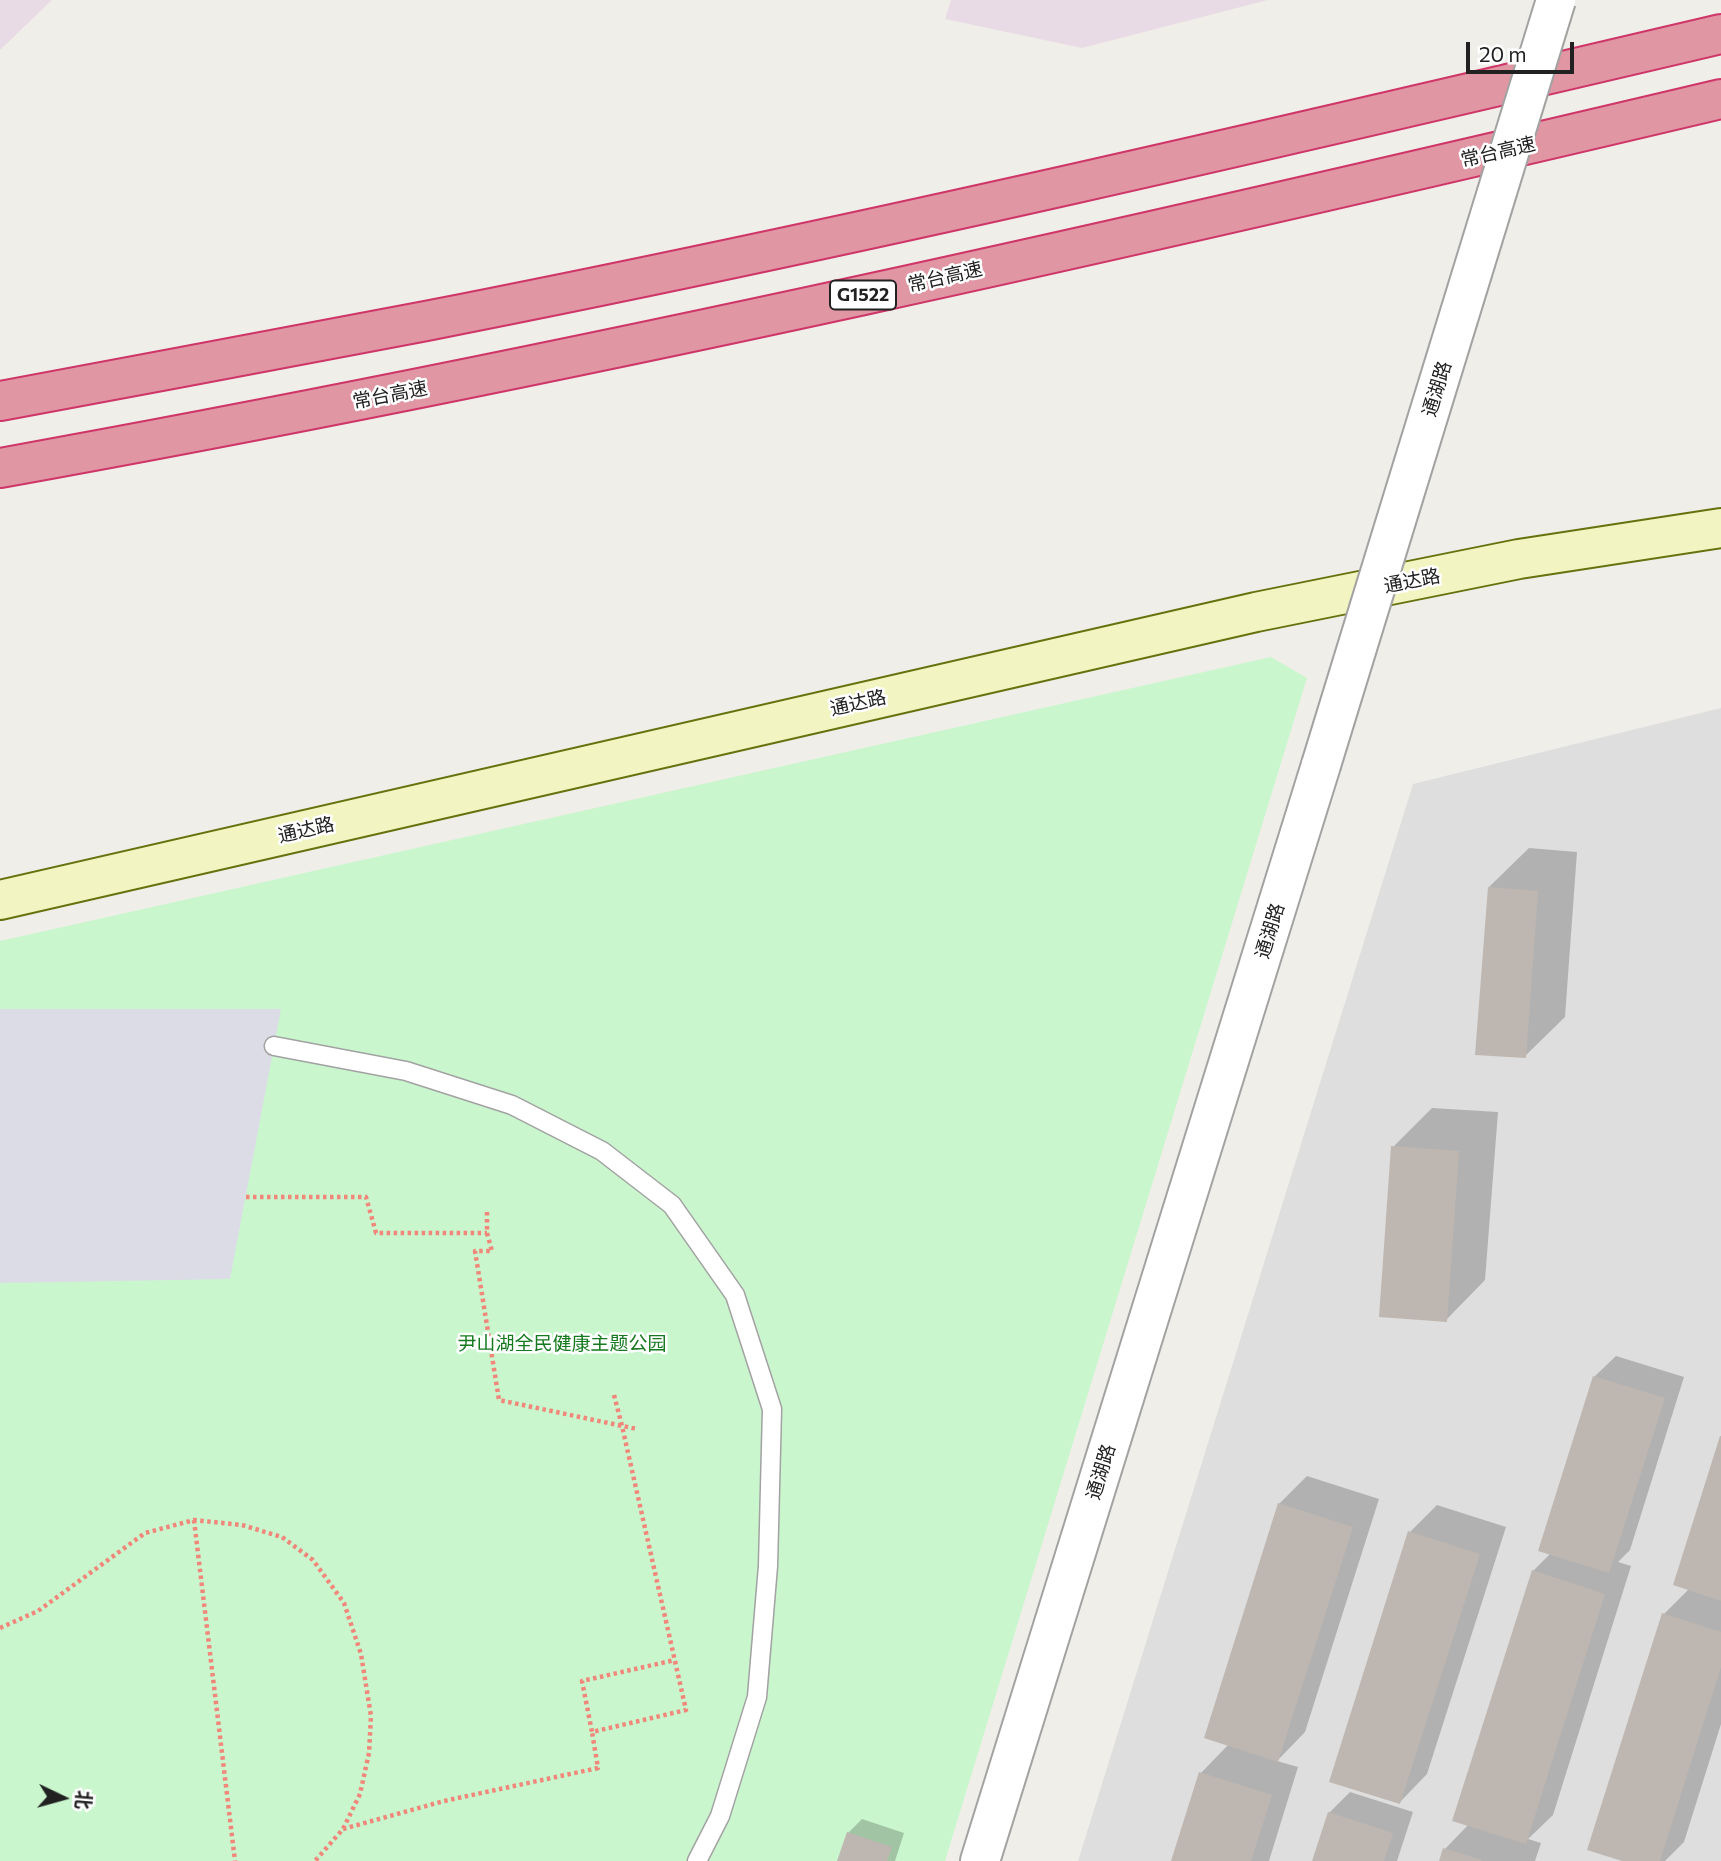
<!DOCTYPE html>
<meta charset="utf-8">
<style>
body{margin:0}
#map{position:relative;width:1721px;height:1861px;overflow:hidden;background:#f0eee8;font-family:Commissioner,"Noto Sans SC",sans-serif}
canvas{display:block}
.north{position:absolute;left:28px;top:1763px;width:70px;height:70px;-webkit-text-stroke:5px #fff;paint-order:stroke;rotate:95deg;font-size:19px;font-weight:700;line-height:28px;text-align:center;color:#212121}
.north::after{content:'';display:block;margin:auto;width:24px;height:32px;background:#212121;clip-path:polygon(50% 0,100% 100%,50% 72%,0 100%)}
.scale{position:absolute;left:1466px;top:42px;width:108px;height:32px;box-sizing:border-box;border:4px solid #212121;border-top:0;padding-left:9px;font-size:21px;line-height:24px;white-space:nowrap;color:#212121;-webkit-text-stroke:5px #fff;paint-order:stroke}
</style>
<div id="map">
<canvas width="1721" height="1861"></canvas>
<div class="north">北</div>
<div class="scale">20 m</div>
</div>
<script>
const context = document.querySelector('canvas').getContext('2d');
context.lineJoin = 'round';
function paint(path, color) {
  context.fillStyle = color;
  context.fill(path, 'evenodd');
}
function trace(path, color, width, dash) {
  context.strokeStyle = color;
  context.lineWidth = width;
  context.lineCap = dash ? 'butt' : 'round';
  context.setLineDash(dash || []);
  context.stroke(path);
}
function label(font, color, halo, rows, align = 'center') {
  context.font = font + ' Commissioner,"Noto Sans SC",sans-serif';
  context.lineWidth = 5;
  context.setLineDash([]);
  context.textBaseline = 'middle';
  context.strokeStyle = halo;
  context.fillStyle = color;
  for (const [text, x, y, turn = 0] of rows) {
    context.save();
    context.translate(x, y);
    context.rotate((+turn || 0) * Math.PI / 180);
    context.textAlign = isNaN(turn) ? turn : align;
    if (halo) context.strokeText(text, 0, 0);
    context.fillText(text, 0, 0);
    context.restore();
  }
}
paint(new Path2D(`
 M1721 708V1861H1078L1413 784Z`), '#dfdede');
paint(new Path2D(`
 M0 0H52L0 50Z
 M951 0H1268L1082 48 945 19Z`), '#e9dbe6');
paint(new Path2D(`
 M1271 657 1307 678 945 1861H0V941Z`), '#caf6ce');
paint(new Path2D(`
 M0 1009H281L230 1279 0 1283Z`), '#dcdce6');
paint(new Path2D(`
 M1529 848 1577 852 1565 1017 1525 1056 1489 887Z
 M1432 1108 1498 1112 1485 1280 1446 1320 1393 1147Z
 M1616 1356 1684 1377 1630 1550 1618 1562 1631 1566 1553 1815 1528 1839 1541 1843 1535 1861H1441L1445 1849 1469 1824 1533 1571 1551 1553 1595 1376Z
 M1721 1440V1724L1684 1842 1665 1861H1628L1664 1614 1689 1589Z
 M1307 1476 1379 1499 1305 1732 1277 1761 1298 1767 1269 1861H1173L1201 1773 1229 1744 1279 1504Z
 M1437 1505 1506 1527 1427 1774 1400 1802 1410 1532Z
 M1350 1792 1413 1812 1397 1861H1314L1329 1813Z
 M862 1819 904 1833 895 1861H839L848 1833Z`), '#0003');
paint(new Path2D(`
 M1488 887 1538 891 1526 1058 1475 1055Z
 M1391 1146 1459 1151 1447 1322 1379 1317Z
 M1593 1376 1665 1398 1609 1573 1538 1551Z
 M1720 1436H1721V1601L1673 1585Z
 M1278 1503 1353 1527 1278 1762 1204 1738Z
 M1408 1531 1480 1554 1400 1804 1329 1782Z
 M1532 1570 1605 1594 1526 1844 1452 1821Z
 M1662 1613 1721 1632V1667L1660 1861H1622L1587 1850Z
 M1199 1772 1272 1795 1251 1861H1171Z
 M1328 1812 1393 1833 1384 1861H1312Z
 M847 1832 892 1847 887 1861H837Z
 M1443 1848 1482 1860V1861H1439Z`), '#beb7b1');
const service = new Path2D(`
 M274 1046 406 1071 512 1105 602 1151 672 1205 735 1295 772 1409 768 1566 757 1697 720 1816 697 1861`);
const tertiary = new Path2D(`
 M980 1861 1321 765`);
const secondary = new Path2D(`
 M0 900 1256 612 1519 559 1721 528`);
const motorway = new Path2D(`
 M0 401C142 374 284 349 426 321 860 236 1291 135 1721 34
 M0 468C578 364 1150 234 1721 99`);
trace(service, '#a2a2a2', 21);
trace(tertiary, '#a2a2a2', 42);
trace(secondary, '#66720e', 42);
trace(motorway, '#ce3568', 42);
trace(new Path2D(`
 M246 1197H366L376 1233H487
 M487 1212V1233L492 1251H475L499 1400 637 1429
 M614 1395 622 1426 686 1710 592 1732 582 1681 675 1660
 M194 1520 235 1861
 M0 1628 38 1611 145 1533 194 1520 242 1525 282 1537 313 1560 344 1603 361 1654 371 1716 369 1753 360 1794 343 1829 315 1861
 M343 1829 444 1801 598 1768 592 1732`), '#f0877a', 4.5, [3.5, 3.5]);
trace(service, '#fff', 18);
trace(tertiary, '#fff', 38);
trace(secondary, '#f2f5c1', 38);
trace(motorway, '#e196a3', 38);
const tertiaryBridge = new Path2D(`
 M1321 765 1556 0`);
trace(tertiaryBridge, '#a2a2a2', 42, []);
trace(tertiaryBridge, '#fff', 38);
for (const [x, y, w] of [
 [863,295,66]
]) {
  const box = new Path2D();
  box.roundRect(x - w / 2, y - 14.5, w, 29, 5);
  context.fillStyle = '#fff';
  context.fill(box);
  trace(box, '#212121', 2);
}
label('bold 18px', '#212121', null, [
 ["G1522",863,295]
]);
label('19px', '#212121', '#fff', [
 ["常台高速",1498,152,-13],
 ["常台高速",945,277,-13],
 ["通湖路",1437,389,-73],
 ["常台高速",390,395,-11],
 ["通达路",1412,581,-11],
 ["通达路",858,703,-13],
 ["通达路",306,830,-13],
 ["通湖路",1270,931,-73],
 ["通湖路",1101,1472,-73]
]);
label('19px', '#15791e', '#fff', [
 ["尹山湖全民健康主题公园",562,1344]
]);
</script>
